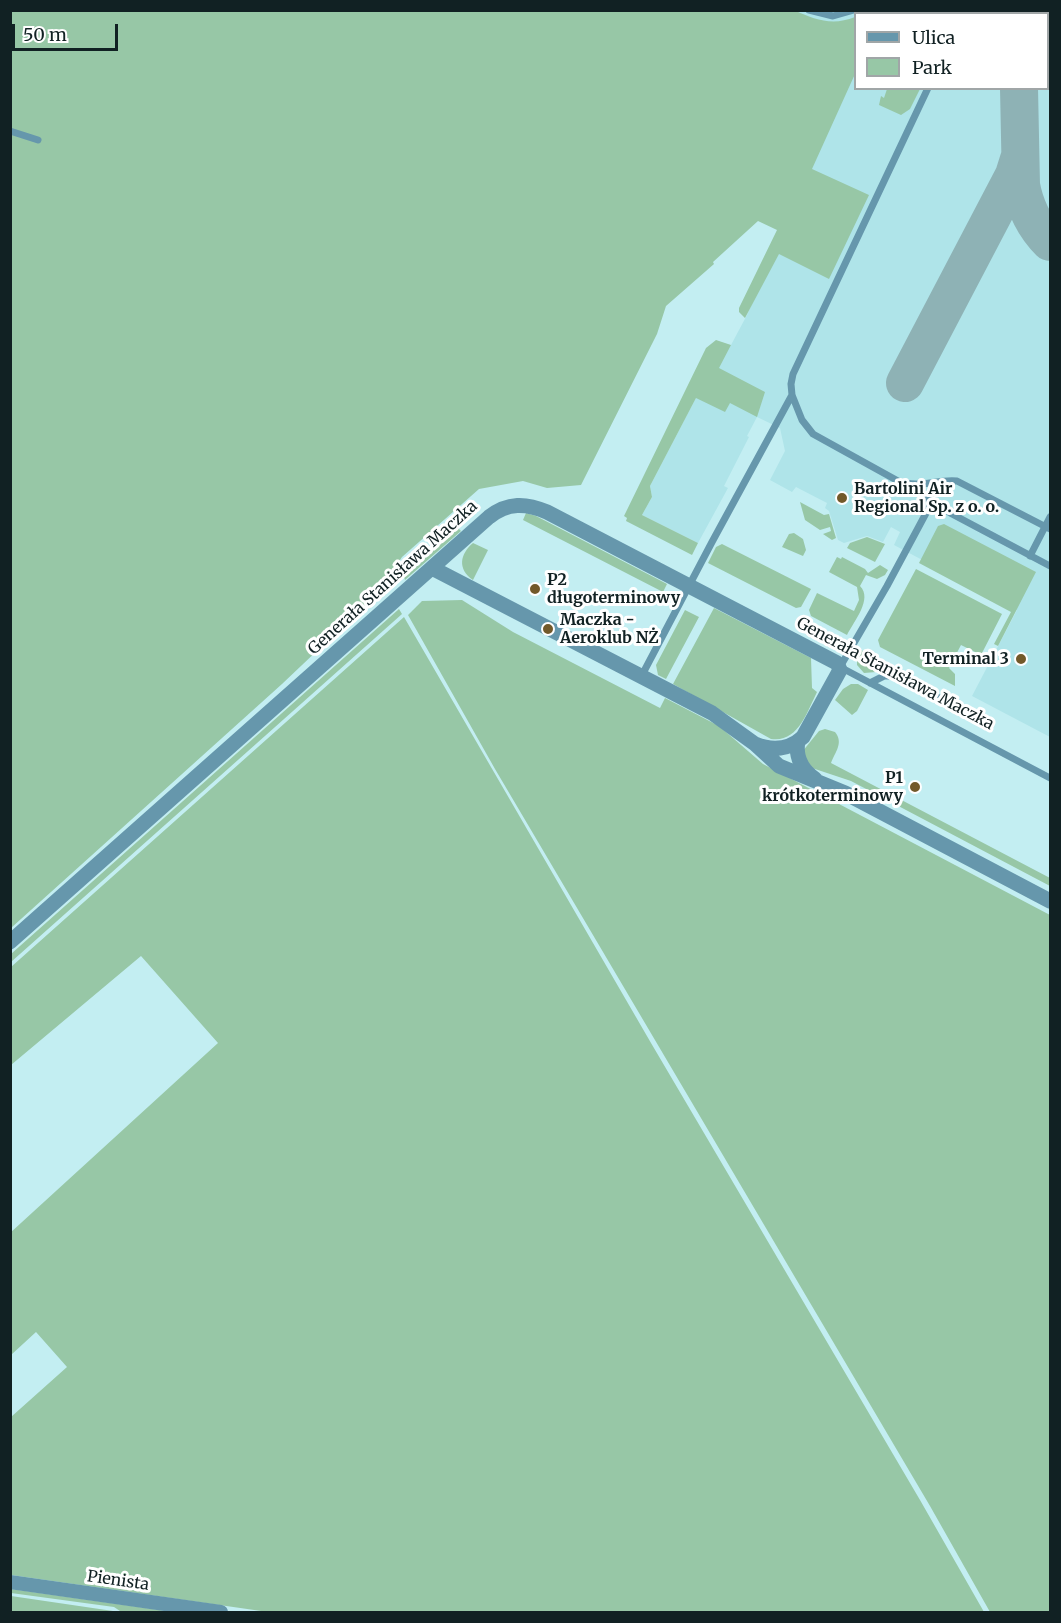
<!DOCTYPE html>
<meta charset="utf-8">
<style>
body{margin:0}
#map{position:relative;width:1061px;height:1623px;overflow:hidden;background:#c3eef2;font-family:Merriweather,serif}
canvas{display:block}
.frame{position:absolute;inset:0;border:12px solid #112123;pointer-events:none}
.legend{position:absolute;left:854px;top:12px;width:195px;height:78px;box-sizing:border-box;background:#fff;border:2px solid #a0a6a7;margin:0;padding:8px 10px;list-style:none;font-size:18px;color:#112123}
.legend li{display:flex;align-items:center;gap:12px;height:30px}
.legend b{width:30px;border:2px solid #a0a6a7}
.scale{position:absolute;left:12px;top:24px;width:106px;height:27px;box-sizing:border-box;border:3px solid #112123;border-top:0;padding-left:8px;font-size:18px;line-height:21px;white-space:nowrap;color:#112123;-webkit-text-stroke:4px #fff;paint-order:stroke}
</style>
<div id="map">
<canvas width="1061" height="1623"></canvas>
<div class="frame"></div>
<ul class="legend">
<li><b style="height:8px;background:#6697ac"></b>Ulica</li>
<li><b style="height:16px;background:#97c7a6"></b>Park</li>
</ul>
<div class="scale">50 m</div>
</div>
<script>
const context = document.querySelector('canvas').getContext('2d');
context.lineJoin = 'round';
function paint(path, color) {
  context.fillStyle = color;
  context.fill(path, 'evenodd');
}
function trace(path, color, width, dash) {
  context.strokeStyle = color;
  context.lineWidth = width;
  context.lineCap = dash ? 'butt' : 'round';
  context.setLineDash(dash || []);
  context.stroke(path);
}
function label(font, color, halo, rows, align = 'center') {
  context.font = font + ' Merriweather,serif';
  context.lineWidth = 6;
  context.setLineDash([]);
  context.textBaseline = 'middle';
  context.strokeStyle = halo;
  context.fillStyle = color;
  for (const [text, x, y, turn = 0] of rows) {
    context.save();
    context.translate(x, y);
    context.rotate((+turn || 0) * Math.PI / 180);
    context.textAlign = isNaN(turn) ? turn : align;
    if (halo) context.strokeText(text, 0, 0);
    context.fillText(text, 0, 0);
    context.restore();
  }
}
paint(new Path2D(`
 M726 11H1050V737L972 696 1017 610 894 545 900 532 891 527 883 542 867 536 844 543 838 540 829 511 825 508 827 503 796 487 792 492 770 480 785 451 780 428 757 417 747 436 749 437 724 486 728 488 698 543 642 515 652 497 650 486 723 346 731 345 747 315 848 82ZM856 14H1048V88H856Z`), '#afe4e9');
paint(new Path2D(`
 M794 10C815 20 833 26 855 17V74L812 169 869 195 829 279 779 254 745 318 739 312V308L777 230 758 221 713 262 714 264 666 306 657 334 581 485 547 488 523 481 479 489 402 557 379 592 282 684 11 928 10 11Z
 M887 89V88L920 89 910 109 901 115 879 105 881 96 884 98Z
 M716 340 731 345 719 368 765 392 757 417 730 403 725 412 696 398 650 486 652 497 642 515 698 543 692 555 626 521 627 518 624 516 706 348Z
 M800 502 824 515 829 514 836 538 832 540 823 534 831 531 830 527 820 530 805 520Z
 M526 513 536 516 667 584 663 592 523 520Z
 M944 524 1036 572 998 646 994 644 1011 612 919 563 938 526Z
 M457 527 461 531 405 580 403 574Z
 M794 533 803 539 806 550 803 556 782 547 789 534Z
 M867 537 885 544 875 562 847 548 850 543Z
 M473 543 488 550 473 580C457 569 460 554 473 543Z
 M722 544 811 589 801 607 796 608 708 563 716 547Z
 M837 557 841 559 842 557 865 569 868 573 880 565 888 570 885 575 877 579 866 575 860 586C873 599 854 621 847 635L811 616 809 610 817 593 854 611 859 600 857 587 829 572Z
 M916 569 1002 614 981 655 961 645 949 668 955 674V686L880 647 878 640Z
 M462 600 513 632 660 708 665 698 719 726 763 764 1050 915V1612H990L930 1506 495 769 408 615 422 601Z
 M714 608 811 658 812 688 817 692C807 712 798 743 771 739L673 684Z
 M399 609 402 614 11 962V954Z
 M685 610 699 617 666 679 658 675 656 665Z
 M404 617 651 1043 920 1500 984 1612H268L11 1575V1417L67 1367 36 1332 11 1355 10 1233 218 1043 141 956 11 1065V967Z
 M861 650 891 665 876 672 864 673 857 665V658Z
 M851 684H858L868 690 857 711 852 715 835 700 843 689Z
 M825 729 835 732C844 743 835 752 831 763L1050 878V886L851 781 809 767 802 752 819 731Z
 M11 1589 174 1612H126L120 1611 114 1607 11 1593Z
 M11 1596 113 1611 115 1612H11Z`), '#97c7a6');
trace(new Path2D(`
 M1031 14 1033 10
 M1019 88 1021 185C1025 207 1034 226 1050 242
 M905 383 1014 175 1020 156`), '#8eb2b5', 38);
trace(new Path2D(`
 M809 10 833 16 854 10
 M919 10 920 14
 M1048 77H1050
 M928 88 793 374 791 384 792 395 802 420 813 434 898 481 952 514 1050 566
 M10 131 38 140
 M906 483C924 487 939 479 957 481L1050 529
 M932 502 887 586 840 667 1050 778
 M1030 556 1050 517
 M641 677 712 542 792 395
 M870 683 884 676H897L964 711`), '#6697ac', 7);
trace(new Path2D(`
 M10 1582 221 1612`), '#6697ac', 14);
trace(new Path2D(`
 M432 568 712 713 755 744 779 766 845 793 1050 901
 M798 741C795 757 802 770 815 779
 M10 942 489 517C508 502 526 503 547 512L837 663 840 670 803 737C789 750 772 751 755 744`), '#6697ac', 15);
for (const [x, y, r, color] of [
 [842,498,6,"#72592a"],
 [535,589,6,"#72592a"],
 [548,629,6,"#72592a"],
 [1021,659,6,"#72592a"],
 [915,787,6,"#72592a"]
]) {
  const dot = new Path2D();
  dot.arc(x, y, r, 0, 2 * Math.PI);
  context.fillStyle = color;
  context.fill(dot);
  trace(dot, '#fff', 2);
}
label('bold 16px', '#112123', '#fff', [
 ["Bartolini Air",854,489],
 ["Regional Sp. z o. o.",854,507],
 ["P2",547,580],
 ["długoterminowy",547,598],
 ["Maczka -",560,620],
 ["Aeroklub NŻ",560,638],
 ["Terminal 3",1009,659,"right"],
 ["P1",903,778,"right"],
 ["krótkoterminowy",903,796,"right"]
], 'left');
label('16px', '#112123', '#fff', [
 ["Generała Stanisława Maczka",393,578,-42],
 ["Generała Stanisława Maczka",895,674,28],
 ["Pienista",118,1581,8]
]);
</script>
